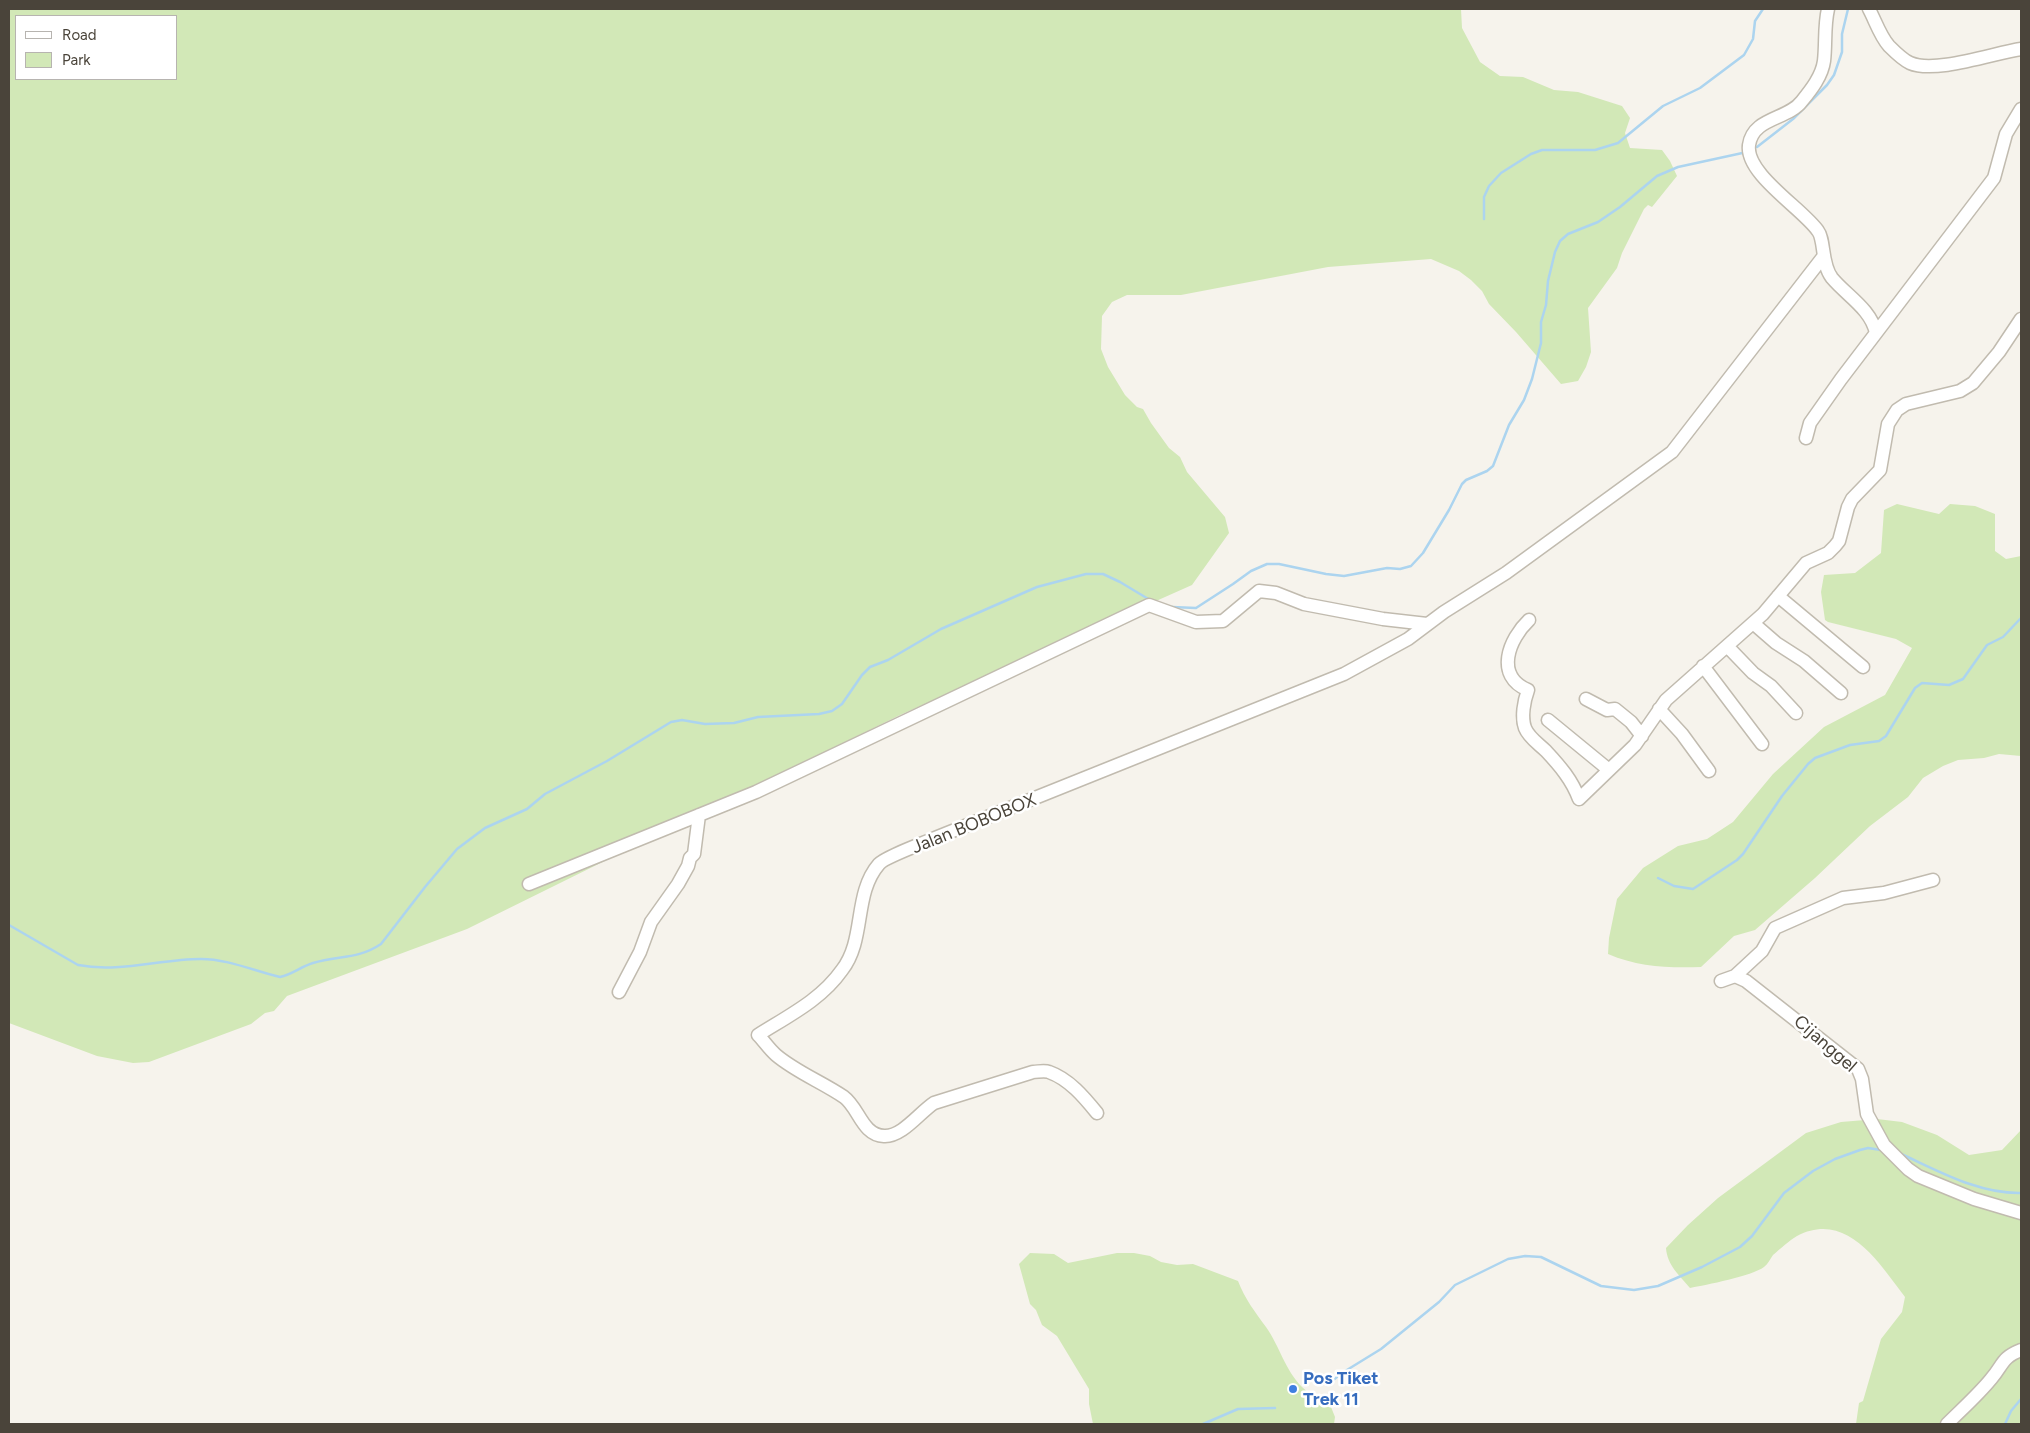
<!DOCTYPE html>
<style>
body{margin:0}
#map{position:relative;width:2030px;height:1433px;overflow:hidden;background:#f6f3ec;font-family:Figtree,sans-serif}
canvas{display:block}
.frame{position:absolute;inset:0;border:10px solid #4a443a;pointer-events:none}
.legend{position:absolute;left:15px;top:15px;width:162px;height:65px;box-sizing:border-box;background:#fff;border:1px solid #b7b4b0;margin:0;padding:6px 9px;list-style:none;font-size:15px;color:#4a443a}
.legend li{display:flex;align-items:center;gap:10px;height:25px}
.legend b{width:25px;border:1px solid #b7b4b0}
</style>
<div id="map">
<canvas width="2030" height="1433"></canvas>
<div class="frame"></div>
<ul class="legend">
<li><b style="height:6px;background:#fff"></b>Road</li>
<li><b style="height:14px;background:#d2e8b7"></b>Park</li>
</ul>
</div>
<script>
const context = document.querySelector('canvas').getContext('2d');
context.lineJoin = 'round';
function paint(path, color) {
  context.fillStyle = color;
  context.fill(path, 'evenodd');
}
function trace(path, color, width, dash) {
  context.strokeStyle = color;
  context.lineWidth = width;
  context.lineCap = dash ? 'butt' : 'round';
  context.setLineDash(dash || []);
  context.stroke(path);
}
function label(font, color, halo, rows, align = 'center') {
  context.font = font + ' Figtree,sans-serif';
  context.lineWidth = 5;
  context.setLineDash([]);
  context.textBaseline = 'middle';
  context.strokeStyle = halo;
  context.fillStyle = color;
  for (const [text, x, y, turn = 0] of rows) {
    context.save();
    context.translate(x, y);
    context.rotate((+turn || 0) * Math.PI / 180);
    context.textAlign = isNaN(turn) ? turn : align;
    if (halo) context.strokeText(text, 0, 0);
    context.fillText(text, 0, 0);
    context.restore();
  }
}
paint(new Path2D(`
 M9 9H1461L1462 28 1480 62 1500 76 1523 77 1554 90 1578 92 1622 106 1630 118 1625 133 1630 148 1662 150 1670 161 1677 176 1652 207 1648 205 1644 209 1622 253 1617 268 1588 308 1591 352 1586 367 1578 381 1561 384 1516 332 1489 304 1482 291 1471 280 1459 271 1431 259 1328 267 1181 295H1127L1112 302 1102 316 1101 349 1108 367 1125 395 1137 407 1143 409 1151 423 1169 448 1180 457 1187 472 1225 517 1229 533 1192 585 900 715 467 929 287 996 274 1011 265 1013 251 1024 149 1062 133 1063 97 1056 9 1023ZM16 16H176V79H16Z
 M1897 504 1939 514 1950 504 1975 506 1995 514V551L2006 559 2021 556V756L1999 754 1984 758 1958 760 1943 766 1923 778 1908 797 1870 826 1815 878 1755 930 1734 936 1701 967C1668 968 1638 967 1608 954L1609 938 1617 899 1643 868 1678 846 1707 839 1733 822 1773 774 1824 727 1885 695 1912 648 1896 639 1828 622 1825 620 1821 592 1824 575 1855 573 1881 553 1884 510Z
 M1877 1119 1902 1122 1937 1135 1969 1155 2002 1150 2021 1130V1424H1856L1859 1403 1863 1401 1881 1339 1902 1312 1905 1297C1879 1263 1847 1210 1797 1236 1790 1240 1780 1249 1773 1255 1770 1259 1768 1264 1764 1267 1752 1276 1706 1285 1690 1288 1680 1276 1667 1265 1666 1248L1688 1225 1718 1198 1806 1133 1841 1122Z
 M1030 1253 1054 1254 1068 1263 1117 1253H1134L1150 1256 1161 1262 1177 1265 1193 1264 1238 1281C1245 1299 1255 1312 1266 1327 1280 1347 1285 1370 1302 1387 1310 1395 1320 1398 1329 1402L1335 1417 1334 1424H1093L1089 1404V1389L1057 1336 1042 1325 1036 1310 1030 1304 1019 1264Z`), '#d2e8b7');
trace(new Path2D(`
 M1757 147 1793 119 1827 85 1834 75 1842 52V34L1848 9
 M1484 219V197L1489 186 1501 173 1531 154 1542 150H1595L1618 143 1663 106 1700 88 1744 55 1753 39 1755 21 1763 9
 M1172 607 1196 608 1233 584 1251 571 1267 564H1279L1326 574 1344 576 1387 568 1400 569 1411 566 1423 553 1449 510 1462 484 1466 480 1487 471 1493 466 1509 425 1524 400 1532 379 1541 343V322L1546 305 1548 281 1555 252 1560 241 1568 234 1598 222 1620 207 1657 176 1678 167 1747 152
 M1658 878 1674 886 1693 889 1737 860 1743 854 1782 796 1808 764 1815 758 1850 745 1879 741 1886 736 1915 688 1922 683 1949 685 1963 679 1987 645 2003 637 2021 618
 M9 925 78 965C119 973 160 959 201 959 228 959 254 971 280 977 293 974 300 967 313 963 338 955 357 960 381 944L425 887 457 849 485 828 527 809 545 794 607 761 671 722 682 720 705 724 734 723 758 717 819 714 832 711 842 704 862 675 870 667 888 660 941 629 1037 587 1086 574H1103L1120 582 1150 600
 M1899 1153C1937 1170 1978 1194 2021 1193
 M1327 1385 1342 1373 1381 1349 1439 1302 1455 1285 1508 1259 1525 1256 1541 1257 1601 1286 1634 1290 1658 1286 1702 1267 1740 1247 1752 1236 1784 1193 1813 1171 1835 1159 1860 1150 1868 1148 1881 1150
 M1203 1424 1238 1409 1275 1408
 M2005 1424 2011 1411 2021 1399`), '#acd4ef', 2.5);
const minor = new Path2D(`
 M1828 9C1824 26 1826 44 1824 61 1822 76 1811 90 1802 101 1788 120 1753 117 1749 145 1745 174 1803 209 1818 231 1825 240 1821 264 1832 278 1847 296 1871 309 1876 333
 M1869 9C1875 20 1880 36 1889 46 1895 52 1903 60 1910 63 1935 74 1994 53 2021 49
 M1806 438 1810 423 1841 379 1994 178 2006 134 2021 109
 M1778 596 1863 667
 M1529 620C1509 639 1494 676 1528 690 1524 701 1521 717 1525 728 1529 738 1539 744 1546 751 1560 766 1572 780 1579 799L1635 745 1666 700 1763 614 1806 563 1828 553 1835 546 1839 541 1848 507 1852 499 1880 470 1888 424 1897 410 1906 404 1960 391 1973 383 1999 352 2021 319
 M1753 623 1776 643 1804 661 1841 693
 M1727 646 1753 673 1771 686 1796 713
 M1703 666 1762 744
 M1586 699 1607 710 1615 709 1631 722 1642 736
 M1659 709 1682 734 1709 771
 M1548 720 1609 770
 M529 884 756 792 1149 605 1196 622 1223 621 1259 591 1276 593 1304 604 1383 619 1427 624
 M1735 976 1762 951 1775 928 1843 898 1884 893 1933 880
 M1721 981 1735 976 1746 981 1858 1069 1862 1079 1867 1114 1884 1145 1908 1169 1918 1176 1974 1199 2021 1213
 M619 992 640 952 651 922 678 884 688 866 690 858 694 854 699 815
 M1097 1113C1084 1097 1069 1079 1049 1072 1044 1070 1038 1072 1033 1072L934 1103C919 1113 902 1137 884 1136 862 1135 859 1108 844 1097 822 1082 796 1072 776 1055 769 1049 764 1041 758 1035 788 1016 821 1000 842 970 866 939 853 894 879 864 885 857 924 843 935 838L1344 674 1408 639 1444 612 1506 573 1672 452 1823 257
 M1947 1424C1962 1409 1978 1395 1991 1379 2004 1364 2001 1358 2021 1350`);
trace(minor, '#c1bbaf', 15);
trace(minor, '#fff', 12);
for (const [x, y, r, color] of [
 [1293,1389,5,"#3f7fe0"]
]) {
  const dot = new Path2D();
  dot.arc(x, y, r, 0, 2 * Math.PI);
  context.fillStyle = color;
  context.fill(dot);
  trace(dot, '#fff', 2);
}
label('18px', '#4a443a', '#fff', [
 ["Jalan BOBOBOX",974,824,-22],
 ["Cijanggel",1825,1044,41]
]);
label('bold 18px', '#366cbe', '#fff', [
 ["Pos Tiket",1303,1379],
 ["Trek 11",1303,1400]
], 'left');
</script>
